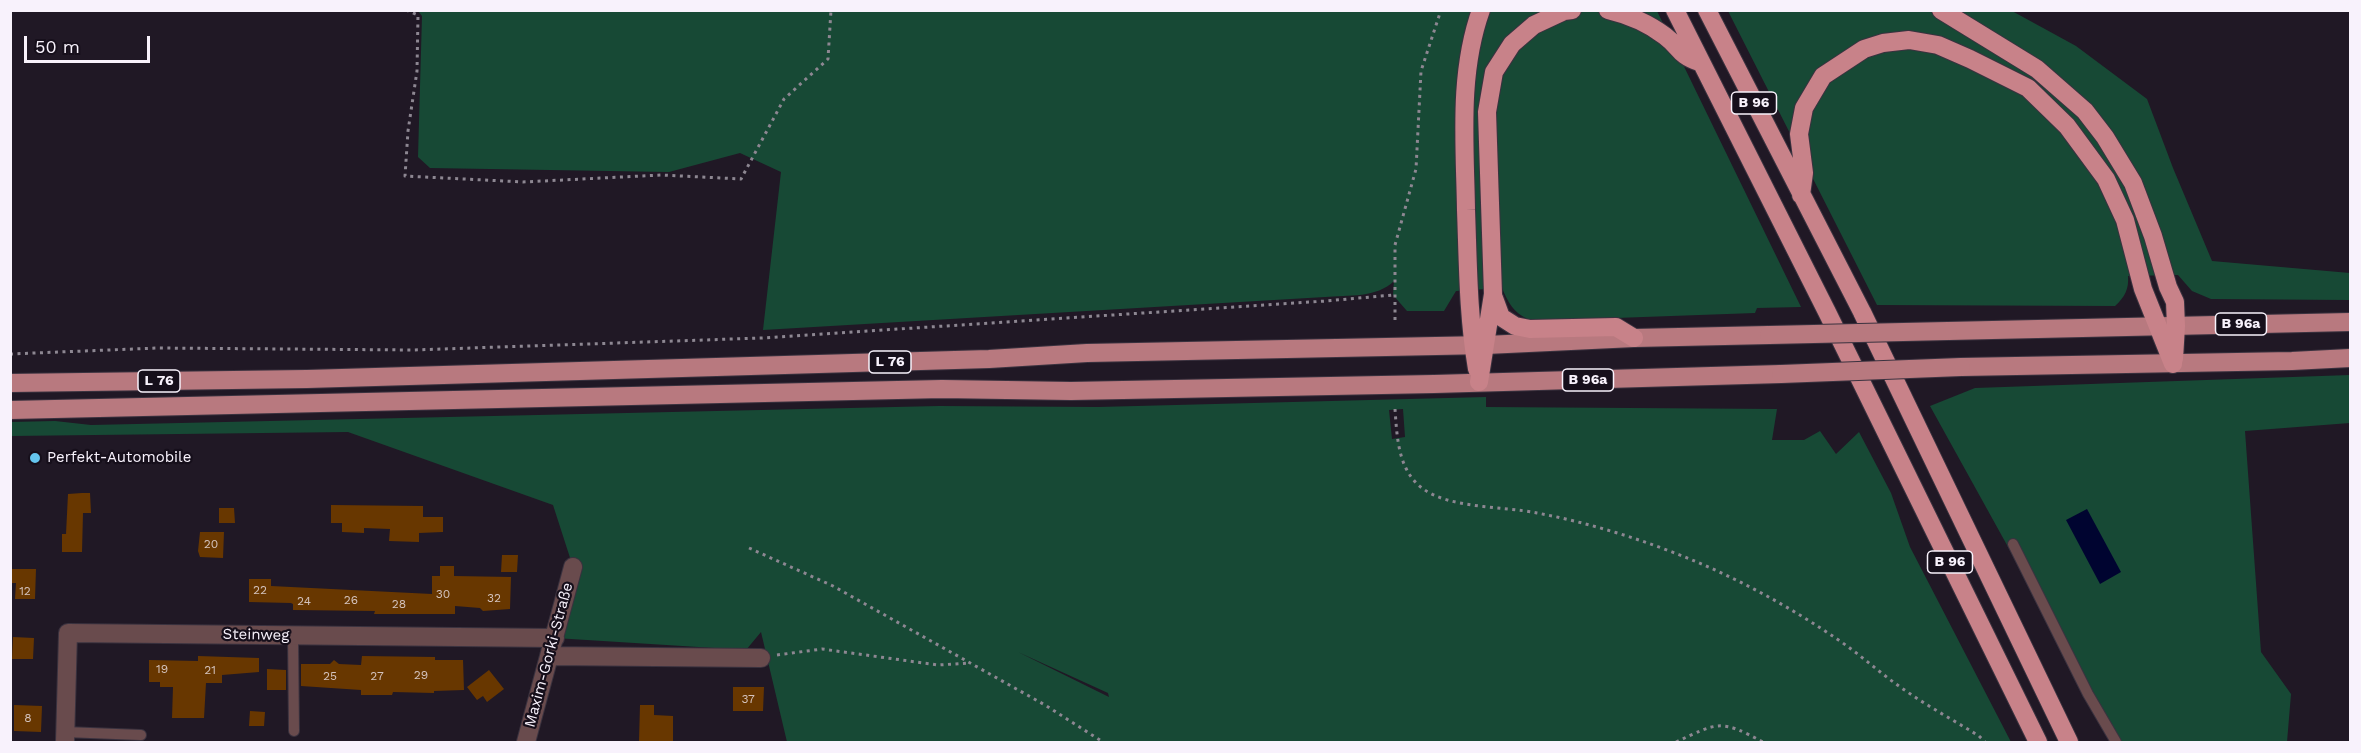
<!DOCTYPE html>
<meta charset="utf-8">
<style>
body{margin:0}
#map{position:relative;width:2361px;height:753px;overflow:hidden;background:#201825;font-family:"Work Sans",sans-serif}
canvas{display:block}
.frame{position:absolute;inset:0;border:12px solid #f8f2fc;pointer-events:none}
.scale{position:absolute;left:24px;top:36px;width:126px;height:27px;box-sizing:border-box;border:3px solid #f8f2fc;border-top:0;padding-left:8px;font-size:18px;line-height:21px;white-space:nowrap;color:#f8f2fc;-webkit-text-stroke:4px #160f1b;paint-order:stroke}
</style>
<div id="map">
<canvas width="2361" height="753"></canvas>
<div class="frame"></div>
<div class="scale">50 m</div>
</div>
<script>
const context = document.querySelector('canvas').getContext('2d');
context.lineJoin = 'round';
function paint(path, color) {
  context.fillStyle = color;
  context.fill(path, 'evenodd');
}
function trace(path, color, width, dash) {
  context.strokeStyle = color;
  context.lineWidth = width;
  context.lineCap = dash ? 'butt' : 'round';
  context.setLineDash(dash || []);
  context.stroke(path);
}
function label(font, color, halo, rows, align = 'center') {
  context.font = font + ' "Work Sans",sans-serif';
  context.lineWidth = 4.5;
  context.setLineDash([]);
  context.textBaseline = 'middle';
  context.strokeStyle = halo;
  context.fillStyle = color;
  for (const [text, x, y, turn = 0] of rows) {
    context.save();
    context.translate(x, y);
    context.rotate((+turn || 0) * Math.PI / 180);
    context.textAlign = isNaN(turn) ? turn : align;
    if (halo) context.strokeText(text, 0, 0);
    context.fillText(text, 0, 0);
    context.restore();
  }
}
paint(new Path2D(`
 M418 11H1657L1801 307 1757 308 1755 313 1532 321C1515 314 1509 305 1502 288L1456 291 1444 311H1407L1393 295 1394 281C1377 298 1348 295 1325 297L763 330 781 172 740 153 669 172 430 168 418 157 422 16Z
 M1728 11H2012L2076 46 2147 99 2173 168 2212 261 2350 273V300L2211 299 2192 291 2178 275 2128 276C2129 289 2125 297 2115 306L1877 305Z
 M2350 375V423L2245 431 2261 652 2291 694 2287 742H2116L1930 406 1975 388Z
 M1486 397V407L1777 409 1772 440H1804L1820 431 1836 454 1859 432 1891 493 1910 547 2011 742H787L761 632 746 650 555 638 573 567 553 505 348 432 11 436 10 422 55 421 91 425 939 406 1098 407ZM1403 409 1405 437 1392 439 1389 410ZM1018 652 1108 693 1109 697Z`), '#174935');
paint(new Path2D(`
 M2087 509 2121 572 2100 584 2066 520Z`), '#000430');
paint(new Path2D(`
 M82 493H90L91 513H83L82 552H62V534H66L68 494Z
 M331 505 423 506V517H443V532L419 533V542L389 541 390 529 364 528V533L342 532V523H331Z
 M219 508H234L235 523H219Z
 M200 532H224L223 558 200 557 198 551Z
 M502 555H518L517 572H501Z
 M440 566H454V576L511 577 510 609 483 611 480 608 455 606V614H374L375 611 293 610V604L291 603 249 602V579H271V586L432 594V576H440Z
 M10 569H36L35 599H15L16 583H10Z
 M13 637 34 638 33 659H12Z
 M198 656 259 658V672L222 675V683H206L204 718H172L173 687H160V682H149V660L198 661Z
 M362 656 435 657V660H463L464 690 434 691V693L393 692 392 695H361V690L301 686V664H330L334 660 339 664 361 665Z
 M267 669 286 670V690H267Z
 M489 670 504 689 487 702 483 696 477 700 467 687Z
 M733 687H764L763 711H733Z
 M14 705 42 706 41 732 14 731Z
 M640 705H654V715L673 716V742H639Z
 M250 711 265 712 264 726H249Z`), '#683700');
const service = new Path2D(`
 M2013 544 2088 694 2116 742
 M293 635 294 731
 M65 732 141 735`);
const minor = new Path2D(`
 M549 656 761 658
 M65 742 68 633 555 638
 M526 742 573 567`);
const primary = new Path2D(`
 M1948 331 2350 322
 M1961 367 2292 361 2350 358
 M10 383 307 379 989 359 1087 353 1486 345 1634 338 1769 335
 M10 410 942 389 1071 391 1434 384 1781 374`);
const trunk = new Path2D(`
 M1608 10C1629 15 1648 23 1665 36 1681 48 1678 55 1699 62
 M1675 10 1827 312 2038 742
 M1707 10 1862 312 2069 742
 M1941 10 2037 69 2085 111 2105 137 2133 183 2153 236 2168 287 2175 302 2176 326 2174 359
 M1801 195 1804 173 1799 134 1804 108 1823 76 1864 49 1883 43 1909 40 1938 45 1970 59 2028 88 2067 126 2106 179 2125 220 2143 289 2173 364
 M1494 298 1501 317 1515 326 1530 329 1616 327 1634 338
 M1477 369C1468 316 1468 263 1466 210 1465 144 1458 74 1481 10
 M1479 382 1493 294 1487 112 1494 72 1512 44 1534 25 1564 11 1572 10`);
trace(service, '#3a323f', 12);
trace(minor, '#3a323f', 20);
trace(primary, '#3a323f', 20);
trace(trunk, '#3a323f', 20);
trace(new Path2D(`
 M406 10 418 15 417 71 408 131 405 176 523 182 662 175 741 179 784 99 828 59 831 10
 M1395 320V245L1416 169 1421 71 1441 10
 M10 354 158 348 413 350 762 338 1326 301 1393 295
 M1395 409C1397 437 1398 470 1422 488 1449 509 1504 506 1537 513 1591 523 1647 541 1697 562 1746 583 1793 609 1837 639 1861 655 1882 675 1906 691 1929 707 1955 721 1979 736L1985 742
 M749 548 833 586 1045 705 1103 742
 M777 655 822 649 938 665 970 663
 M1676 742C1719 722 1720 719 1763 742`), '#8d8792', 3, [3, 4.5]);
trace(service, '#694b4d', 10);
trace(minor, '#694b4d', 18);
trace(primary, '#b8797f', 18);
trace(trunk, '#c88289', 18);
const primaryBridge = new Path2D(`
 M1769 335 1948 331
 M1781 374 1961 367`);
trace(primaryBridge, '#3a323f', 20, []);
trace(primaryBridge, '#b8797f', 18);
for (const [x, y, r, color] of [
 [35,458,6,"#65c5ee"]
]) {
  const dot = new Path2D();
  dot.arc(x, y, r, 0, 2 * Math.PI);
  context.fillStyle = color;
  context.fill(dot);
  trace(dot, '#160f1b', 2);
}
label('12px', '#d4c3bd', null, [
 ["20",211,544],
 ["22",260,590],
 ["12",25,591],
 ["30",443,594],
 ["32",494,598],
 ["26",351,600],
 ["24",304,601],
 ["28",399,604],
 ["19",162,669],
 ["21",210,670],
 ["29",421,675],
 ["25",330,676],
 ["27",377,676],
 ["37",748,699],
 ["8",28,718]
]);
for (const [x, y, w] of [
 [1754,103,45],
 [2241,324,51],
 [890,362,42],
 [1588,380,51],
 [159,381,42],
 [1950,562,45]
]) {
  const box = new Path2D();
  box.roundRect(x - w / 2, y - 11, w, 22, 4.5);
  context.fillStyle = '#160f1b';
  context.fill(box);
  trace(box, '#f8f2fc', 1.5);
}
label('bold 14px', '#f8f2fc', null, [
 ["B 96",1754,103],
 ["B 96a",2241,324],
 ["L 76",890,362],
 ["B 96a",1588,380],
 ["L 76",159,381],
 ["B 96",1950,562]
]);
label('15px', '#f8f2fc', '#160f1b', [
 ["Perfekt-Automobile",47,458]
], 'left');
label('15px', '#f8f2fc', '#160f1b', [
 ["Steinweg",256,635,1],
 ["Maxim-Gorki-Straße",549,655,-75]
]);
</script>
